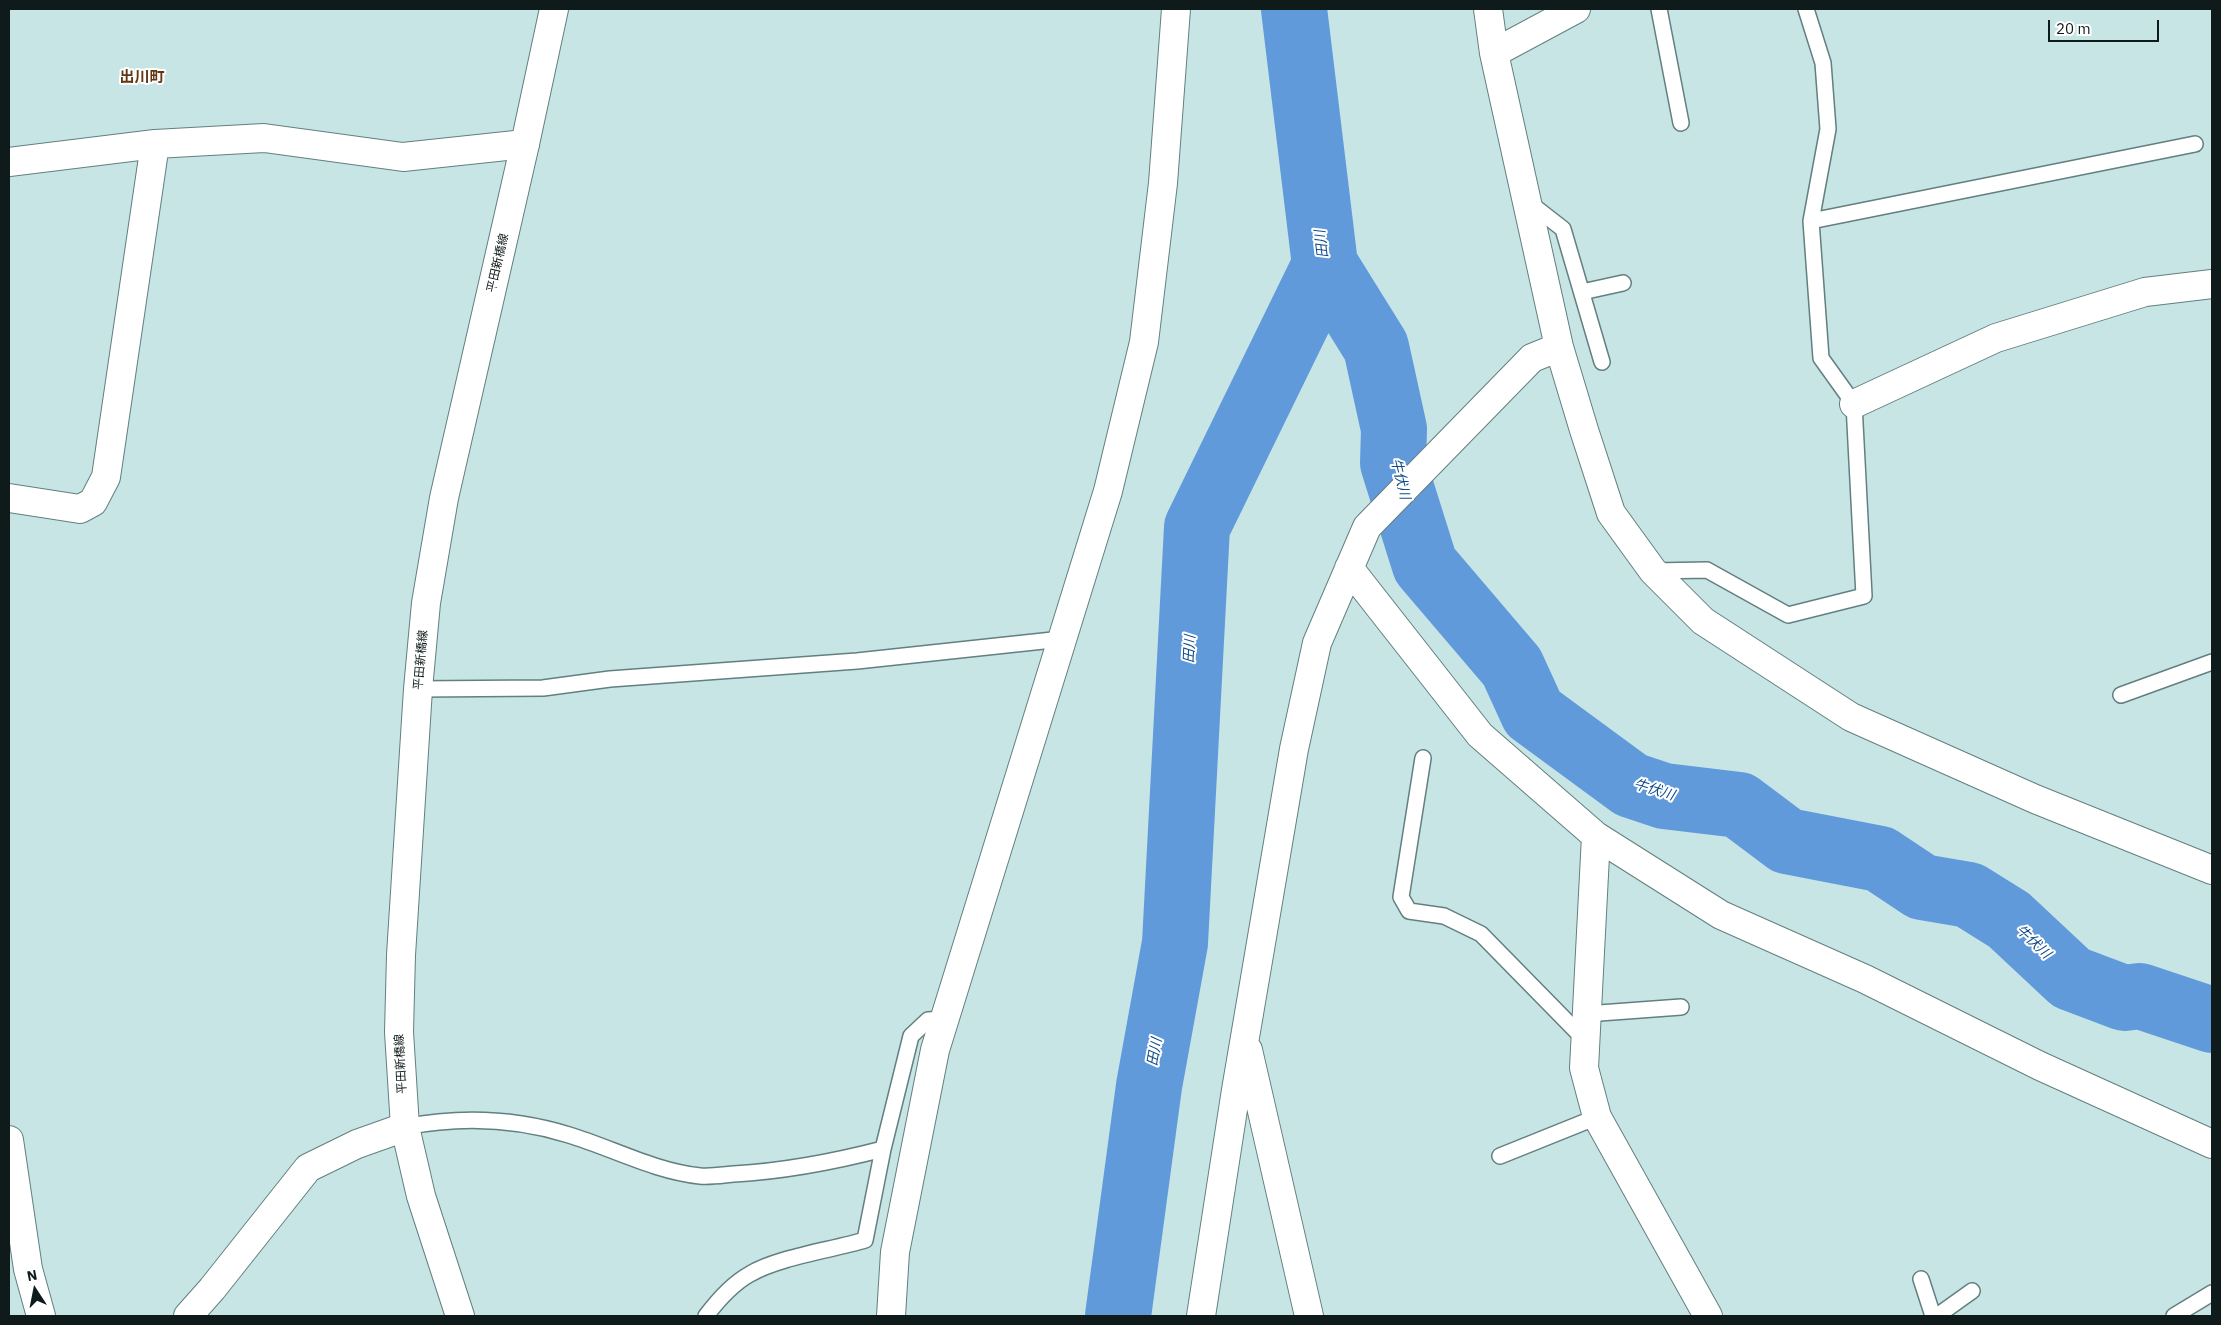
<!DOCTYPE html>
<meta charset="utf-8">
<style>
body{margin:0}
#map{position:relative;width:2221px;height:1325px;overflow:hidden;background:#c7e5e5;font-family:"IBM Plex Sans",sans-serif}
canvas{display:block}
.frame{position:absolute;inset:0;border:10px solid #0f1a1a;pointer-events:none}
.north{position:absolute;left:10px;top:1265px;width:50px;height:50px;-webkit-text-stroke:4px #fff;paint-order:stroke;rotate:349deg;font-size:14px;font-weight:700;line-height:20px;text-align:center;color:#0f1a1a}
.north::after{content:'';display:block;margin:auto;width:18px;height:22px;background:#0f1a1a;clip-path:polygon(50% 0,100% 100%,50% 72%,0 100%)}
.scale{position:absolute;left:2048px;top:20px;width:111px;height:22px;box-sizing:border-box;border:2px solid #0f1a1a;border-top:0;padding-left:6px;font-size:15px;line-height:18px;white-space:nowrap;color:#0f1a1a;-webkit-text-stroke:4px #fff;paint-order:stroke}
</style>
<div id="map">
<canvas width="2221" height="1325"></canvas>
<div class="frame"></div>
<div class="north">N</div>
<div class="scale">20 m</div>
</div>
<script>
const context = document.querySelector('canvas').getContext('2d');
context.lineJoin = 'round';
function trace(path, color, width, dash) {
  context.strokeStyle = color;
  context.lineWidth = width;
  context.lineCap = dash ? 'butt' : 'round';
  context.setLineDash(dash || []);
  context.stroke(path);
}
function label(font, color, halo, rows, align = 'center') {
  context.font = font + ' "IBM Plex Sans","Noto Sans JP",sans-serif';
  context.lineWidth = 4;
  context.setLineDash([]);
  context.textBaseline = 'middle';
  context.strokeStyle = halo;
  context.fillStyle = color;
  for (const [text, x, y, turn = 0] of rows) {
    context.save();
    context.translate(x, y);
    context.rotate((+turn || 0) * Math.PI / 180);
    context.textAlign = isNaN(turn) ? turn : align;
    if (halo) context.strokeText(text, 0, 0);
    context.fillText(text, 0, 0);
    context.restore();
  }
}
trace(new Path2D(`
 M1325 265 1376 347 1394 429 1393 463 1425 565 1512 667 1533 713 1631 785 1664 796 1739 805 1787 841 1880 859 1922 887 1969 895 2009 920 2071 978 2124 998 2140 996 2212 1020
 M1118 1316 1149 1086 1175 943 1197 527 1325 265 1294 9`), '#619adb', 66);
const service = new Path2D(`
 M1659 9 1681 123
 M1527 201 1563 229 1602 362
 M1811 221 2195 144
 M1582 292 1623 283
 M1653 571 1707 570 1788 615 1864 596 1854 404 1821 358 1811 221 1828 129 1823 63 1806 9
 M418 689 543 688 610 679 857 661 1062 639
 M2121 695 2212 662
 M1423 758 1401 897 1409 911 1444 916 1481 934 1585 1040
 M1586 1014 1681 1007
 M405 1127C461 1116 514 1118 569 1135 612 1148 654 1171 700 1176 710 1177 723 1175 734 1174 786 1171 833 1162 883 1149
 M1500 1156 1597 1117
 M1921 1279 1933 1316
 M706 1316C718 1300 732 1284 750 1274 779 1257 832 1250 865 1240L883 1149 911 1036 928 1020 944 1019
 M1937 1316 1972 1291
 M2174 1316 2212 1293`);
const minor = new Path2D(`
 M1488 9 1494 53 1559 347 1584 430 1611 513 1653 571 1703 621 1851 717 2035 799 2212 870
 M1494 53 1576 9
 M9 162 155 144 264 138 403 157 525 144
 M1854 404 1996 338 2145 292 2212 284
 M9 498 80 509 93 502 106 477 155 144
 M1349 568 1480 735 1596 836 1721 915 1865 979 2040 1066 2212 1144
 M1596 836 1584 1068 1597 1117 1708 1316
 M1248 1050 1309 1316
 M188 1316 212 1289 308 1168 357 1144 405 1127
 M891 1316 895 1252 935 1050 1108 491 1144 342 1163 183 1176 9
 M1201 1316 1236 1090 1294 749 1317 643 1367 527 1532 358 1559 347`);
const tertiary = new Path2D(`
 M9 1140 28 1269 41 1316`);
const secondary = new Path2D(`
 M460 1316 421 1196 405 1127 399 1032 401 955 418 689 426 603 444 498 525 144 554 9`);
trace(service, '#637f7f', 18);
trace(minor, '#637f7f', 30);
trace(tertiary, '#637f7f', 30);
trace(secondary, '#637f7f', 30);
trace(service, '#fff', 15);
trace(minor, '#fff', 28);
trace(tertiary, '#fff', 28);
trace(secondary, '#fff', 28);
label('12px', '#0f1a1a', '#fff', [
 ["平田新橋線",498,263,-77],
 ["平田新橋線",421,660,-85],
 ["平田新橋線",401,1064,-93]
]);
label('italic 14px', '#104c87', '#fff', [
 ["田川",1322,244,-97],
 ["牛伏川",1400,479,76],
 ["田川",1190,649,-87],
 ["牛伏川",1654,790,17],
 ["牛伏川",2033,942,43],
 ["田川",1155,1052,-80]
]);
label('bold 15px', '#623611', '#fff', [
 ["出川町",142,78]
]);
</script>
